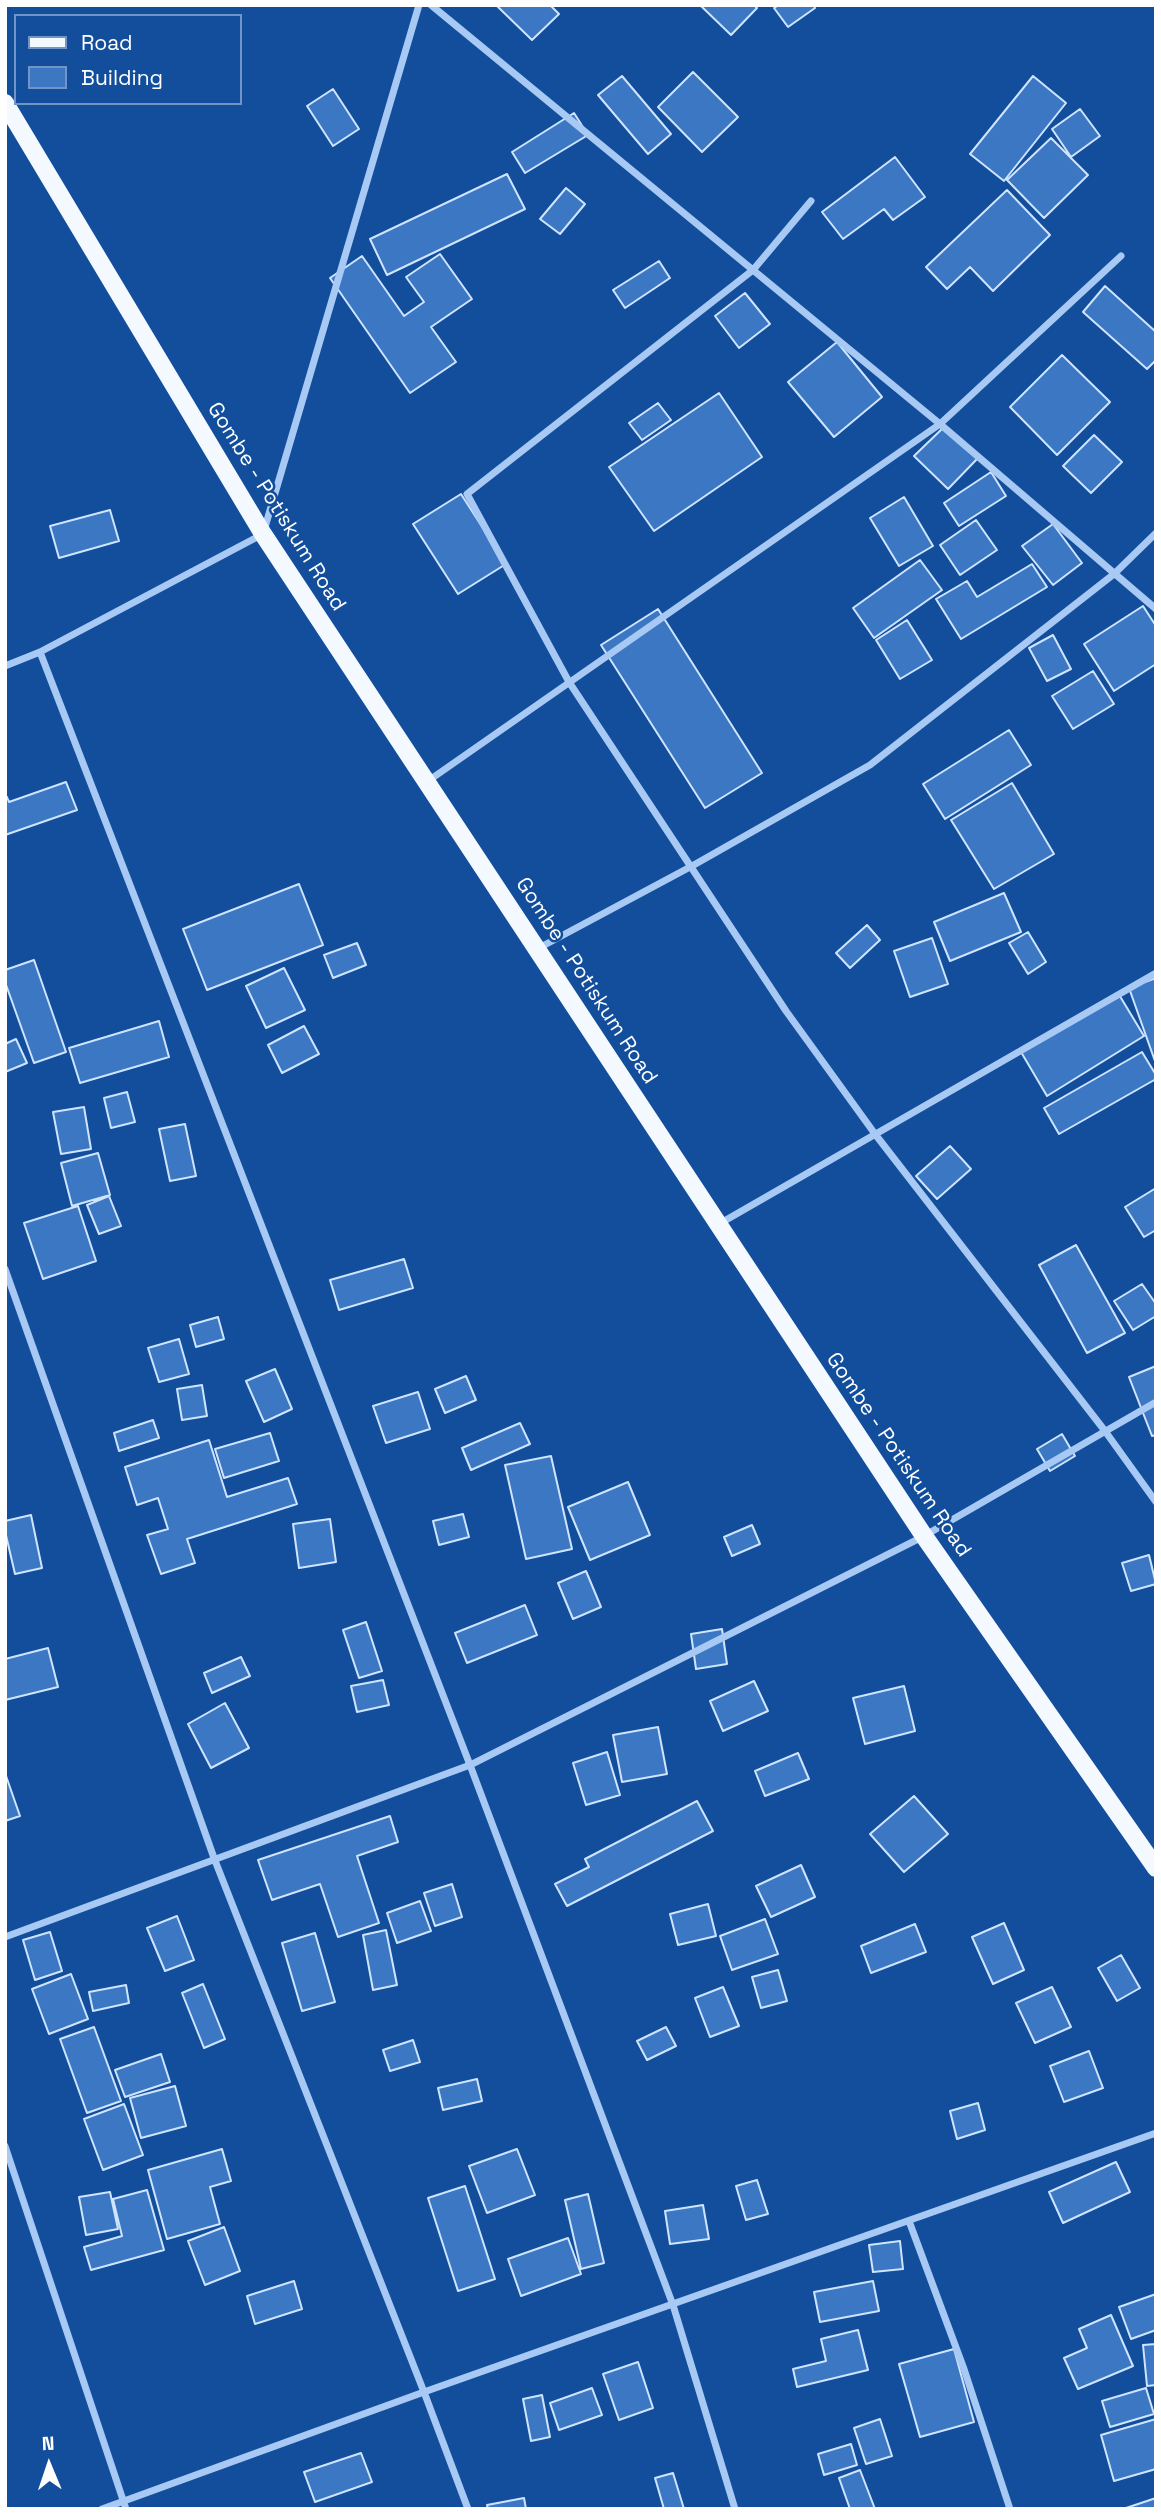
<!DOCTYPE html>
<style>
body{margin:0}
#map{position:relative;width:1161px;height:2514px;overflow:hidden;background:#124e9c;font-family:"Space Grotesk",sans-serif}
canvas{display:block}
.frame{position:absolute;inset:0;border:7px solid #fff;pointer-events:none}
.legend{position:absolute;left:14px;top:14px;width:228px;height:91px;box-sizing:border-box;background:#124e9c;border:2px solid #7195c4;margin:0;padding:9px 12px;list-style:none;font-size:21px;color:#fff}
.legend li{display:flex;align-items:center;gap:14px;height:35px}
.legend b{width:35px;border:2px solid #7195c4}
.north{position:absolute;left:14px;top:2430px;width:70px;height:70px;-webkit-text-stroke:5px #124e9c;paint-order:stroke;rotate:358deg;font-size:19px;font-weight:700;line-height:28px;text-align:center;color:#fff}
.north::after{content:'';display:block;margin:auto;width:24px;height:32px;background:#fff;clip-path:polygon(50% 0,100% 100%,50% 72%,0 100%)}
</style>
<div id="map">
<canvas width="1161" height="2514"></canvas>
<div class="frame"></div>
<ul class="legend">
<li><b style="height:9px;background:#f4f8ff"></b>Road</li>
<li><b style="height:19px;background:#3b77c3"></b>Building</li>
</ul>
<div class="north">N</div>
</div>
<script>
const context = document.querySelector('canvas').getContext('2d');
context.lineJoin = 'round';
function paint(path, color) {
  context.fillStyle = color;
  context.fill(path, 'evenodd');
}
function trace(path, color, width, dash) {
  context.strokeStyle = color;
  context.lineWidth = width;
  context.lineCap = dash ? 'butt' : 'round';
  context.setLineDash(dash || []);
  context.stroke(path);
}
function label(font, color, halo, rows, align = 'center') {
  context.font = font + ' "Space Grotesk",sans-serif';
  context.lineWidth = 5;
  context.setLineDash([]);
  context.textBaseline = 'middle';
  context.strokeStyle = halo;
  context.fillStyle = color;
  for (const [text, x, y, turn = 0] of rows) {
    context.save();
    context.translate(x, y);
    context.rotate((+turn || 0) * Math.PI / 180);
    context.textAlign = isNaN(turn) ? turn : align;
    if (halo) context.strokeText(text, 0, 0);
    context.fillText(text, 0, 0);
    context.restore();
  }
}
const building = new Path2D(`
 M550 5 559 14 532 40 497 6Z
 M700 5H754L757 8 731 35Z
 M779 5H814L815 8 788 27 774 8Z
 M693 72 738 117 702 152 658 107Z
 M622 76 671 134 648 154 598 95Z
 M1033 76 1066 103 1004 181 970 154Z
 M333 89 359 129 333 146 307 106Z
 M1080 109 1100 136 1071 157 1052 129Z
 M574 113 588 135 525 173 512 152Z
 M1051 138 1088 175 1044 218 1007 180Z
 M895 157 925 197 893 220 884 209 843 239 822 212Z
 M507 174 525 209 387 275 370 239Z
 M566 188 585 204 560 234 540 219Z
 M1007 190 1050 235 993 291 970 267 947 289 926 267Z
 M440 254 472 299 431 327 456 362 410 393 330 278 362 256 404 316 424 302 406 277Z
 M659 261 670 278 625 308 613 290Z
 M1105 286 1156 332V360L1147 369 1083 312Z
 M745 293 770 324 739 348 715 316Z
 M837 342 882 397 834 437 788 382Z
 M1062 355 1110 402 1057 455 1010 407Z
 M719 393 762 457 654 531 609 467Z
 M658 403 671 420 642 440 629 423Z
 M945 426 978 458 948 489 914 456Z
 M1094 435 1122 462 1091 493 1063 466Z
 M991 472 1006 496 959 526 944 503Z
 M461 494 506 564 458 594 413 524Z
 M904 497 933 546 899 566 870 518Z
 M110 510 119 541 59 558 50 526Z
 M976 520 997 550 960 575 940 545Z
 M1053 524 1082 563 1053 585 1022 546Z
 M920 560 942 590 874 638 853 608Z
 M1032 564 1047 587 961 639 936 599 967 581 977 597Z
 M1143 606 1156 626V664L1114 691 1084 644Z
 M658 609 762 773 705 808 601 645Z
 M907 620 932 660 900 679 876 640Z
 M1053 635 1071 669 1047 681 1029 648Z
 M1093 671 1114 704 1073 729 1052 696Z
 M1009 730 1031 765 945 819 923 784Z
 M66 782 77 810 5 835V798L7 797 9 802Z
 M1012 783 1054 854 994 889 951 820Z
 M299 884 323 945 207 990 183 929Z
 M1004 893 1021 932 950 961 934 922Z
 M867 925 880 940 850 968 836 953Z
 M1028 932 1046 962 1028 974 1009 943Z
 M932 938 948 984 910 997 894 951Z
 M357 943 366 965 333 978 324 955Z
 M34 960 66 1052 34 1063 5 982V970Z
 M284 968 305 1010 266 1028 246 986Z
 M1156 978V1064L1129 988Z
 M1118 993 1144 1036 1047 1096 1021 1052Z
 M159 1021 169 1057 80 1083 69 1048Z
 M304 1026 319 1054 282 1073 268 1045Z
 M16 1039 27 1063 5 1072V1044Z
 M1142 1052 1156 1075V1079L1059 1134 1044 1108Z
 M127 1092 135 1122 111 1128 104 1098Z
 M84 1107 91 1149 61 1154 53 1112Z
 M185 1124 196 1176 170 1181 159 1129Z
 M950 1146 971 1169 937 1199 916 1176Z
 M98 1153 110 1195 72 1206 61 1163Z
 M1156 1188V1230L1144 1237 1125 1207Z
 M109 1196 121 1226 99 1234 87 1205Z
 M78 1206 96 1261 43 1279 24 1223Z
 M1076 1245 1125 1333 1087 1353 1039 1265Z
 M404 1259 413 1288 339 1310 330 1280Z
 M1142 1284 1156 1304V1316L1133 1330 1114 1301Z
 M218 1317 224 1339 196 1347 190 1325Z
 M179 1339 189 1374 159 1382 148 1348Z
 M1156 1366V1435L1152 1436 1129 1377Z
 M275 1369 292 1409 264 1422 246 1381Z
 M466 1376 476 1400 445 1413 435 1389Z
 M202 1385 207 1416 182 1420 177 1389Z
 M418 1392 430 1429 386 1443 373 1406Z
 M153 1420 159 1438 119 1451 114 1433Z
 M520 1423 530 1444 471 1470 462 1448Z
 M270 1433 279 1461 224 1478 215 1449Z
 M1062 1434 1075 1456 1050 1471 1037 1449Z
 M209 1440 227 1497 288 1478 297 1504 187 1539 195 1563 161 1574 147 1535 168 1529 158 1498 137 1505 125 1467Z
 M551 1456 572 1549 526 1559 505 1465Z
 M628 1482 650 1535 590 1560 568 1507Z
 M463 1514 469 1537 439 1545 433 1521Z
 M31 1515 42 1568 15 1574 5 1531V1521Z
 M330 1519 336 1562 299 1568 293 1524Z
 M752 1525 760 1544 732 1556 724 1537Z
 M1149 1555 1156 1584 1131 1591 1122 1563Z
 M586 1571 601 1607 573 1619 558 1583Z
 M525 1605 537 1635 467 1663 455 1633Z
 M366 1622 382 1671 359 1678 343 1630Z
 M722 1629 727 1664 696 1669 691 1634Z
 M48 1648 58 1687 5 1700V1659Z
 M241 1657 250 1676 212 1693 204 1673Z
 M383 1680 389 1705 357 1712 351 1686Z
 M754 1681 768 1711 723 1731 710 1701Z
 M904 1686 915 1731 865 1744 853 1698Z
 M225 1703 249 1748 211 1768 188 1724Z
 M658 1727 667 1774 622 1782 613 1735Z
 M607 1752 620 1795 586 1805 573 1763Z
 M798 1753 809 1779 765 1796 755 1771Z
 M5 1773 20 1816 5 1821Z
 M914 1796 948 1834 904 1872 870 1834Z
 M697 1801 713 1831 567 1906 555 1884 589 1867 585 1859Z
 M390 1816 398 1842 357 1856 379 1923 338 1937 320 1884 272 1900 258 1860Z
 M801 1865 815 1897 771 1917 756 1886Z
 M452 1884 462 1917 435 1926 424 1893Z
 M420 1901 431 1931 397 1943 387 1913Z
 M708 1904 716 1936 678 1945 670 1914Z
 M177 1916 194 1960 165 1971 147 1928Z
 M765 1919 778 1954 732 1970 720 1936Z
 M1004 1923 1024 1970 993 1984 972 1937Z
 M915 1924 926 1952 871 1973 861 1946Z
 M386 1930 397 1985 373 1990 363 1935Z
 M50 1932 62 1971 35 1980 23 1940Z
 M315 1933 335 2002 302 2011 282 1943Z
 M1121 1955 1140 1988 1117 2001 1098 1968Z
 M778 1970 787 2001 761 2008 752 1977Z
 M71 1974 88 2019 49 2034 32 1989Z
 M203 1984 225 2039 204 2048 182 1993Z
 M126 1985 129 2003 93 2011 89 1992Z
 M723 1987 739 2026 710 2037 695 1998Z
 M1052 1987 1071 2027 1035 2043 1016 2003Z
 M94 2027 121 2101 87 2113 60 2039Z
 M666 2027 676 2046 647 2060 637 2041Z
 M413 2040 420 2062 390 2071 383 2050Z
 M1089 2051 1103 2088 1064 2102 1050 2066Z
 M161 2054 170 2082 125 2097 115 2070Z
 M477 2079 482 2101 443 2110 438 2088Z
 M175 2086 186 2126 141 2138 130 2098Z
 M978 2103 985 2130 957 2139 950 2111Z
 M124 2104 143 2155 103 2170 84 2119Z
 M222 2149 231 2181 210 2187 220 2224 167 2239 148 2170Z
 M517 2149 535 2195 487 2213 469 2166Z
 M1116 2162 1130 2192 1063 2223 1049 2192Z
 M757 2180 768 2214 746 2220 736 2186Z
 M465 2186 495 2279 458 2291 428 2198Z
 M147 2190 164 2250 91 2270 84 2247 122 2236 113 2199Z
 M110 2192 118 2229 86 2235 79 2197Z
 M588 2194 604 2263 581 2269 565 2200Z
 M703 2205 709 2239 670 2244 665 2211Z
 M224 2227 240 2271 205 2285 188 2241Z
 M568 2238 581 2274 521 2296 508 2259Z
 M900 2241 903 2269 873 2272 869 2245Z
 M294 2281 302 2309 255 2324 247 2296Z
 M873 2281 879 2311 820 2322 814 2292Z
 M1156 2294V2330L1131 2339 1119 2307Z
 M1111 2315 1133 2366 1078 2389 1064 2358 1087 2348 1079 2329Z
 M858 2330 868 2370 797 2387 793 2369 826 2361 821 2339Z
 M1156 2344V2385L1147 2386 1143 2345Z
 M954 2349 974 2422 920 2437 899 2364Z
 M638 2362 653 2408 619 2420 603 2374Z
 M592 2388 602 2415 559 2430 550 2403Z
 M1146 2388 1154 2414 1110 2427 1102 2401Z
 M542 2395 550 2437 531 2441 523 2399Z
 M880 2419 892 2456 866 2464 854 2428Z
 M1156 2419V2469L1114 2481 1101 2435Z
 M851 2444 857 2465 824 2475 818 2454Z
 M361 2453 372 2482 315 2502 304 2472Z
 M860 2470 875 2509H850L839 2478Z
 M673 2473 684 2509H664L655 2478Z
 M524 2498 526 2509H488L487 2505Z
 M1156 2498V2509H1123Z`);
paint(building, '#3b77c3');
trace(building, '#cfe4fe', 2);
trace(new Path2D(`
 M431 5 940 424 1156 609
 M811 201 753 270 467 494 569 682 786 1011 875 1134 1105 1431 1156 1502
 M40 652 470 1765 673 2305 735 2509
 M5 666 40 652 263 534 419 5
 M428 781 940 424 1121 256
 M537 949 692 866 870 765 1114 574 1156 533
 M719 1224 1156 973
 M5 1269 214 1858 424 2392 468 2509
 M5 1937 470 1765 924 1536 1156 1402
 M5 2146 126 2509
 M909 2221 964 2369 1010 2509
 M102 2509 424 2392 1156 2133`), '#a7c9f4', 7);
trace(new Path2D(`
 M5 103 263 534 924 1536 1156 1868`), '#f4f8ff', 18);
label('21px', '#fff', '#124e9c', [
 ["Gombe - Potiskum Road",276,507,58],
 ["Gombe - Potiskum Road",586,981,57],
 ["Gombe - Potiskum Road",898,1455,56]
]);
</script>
